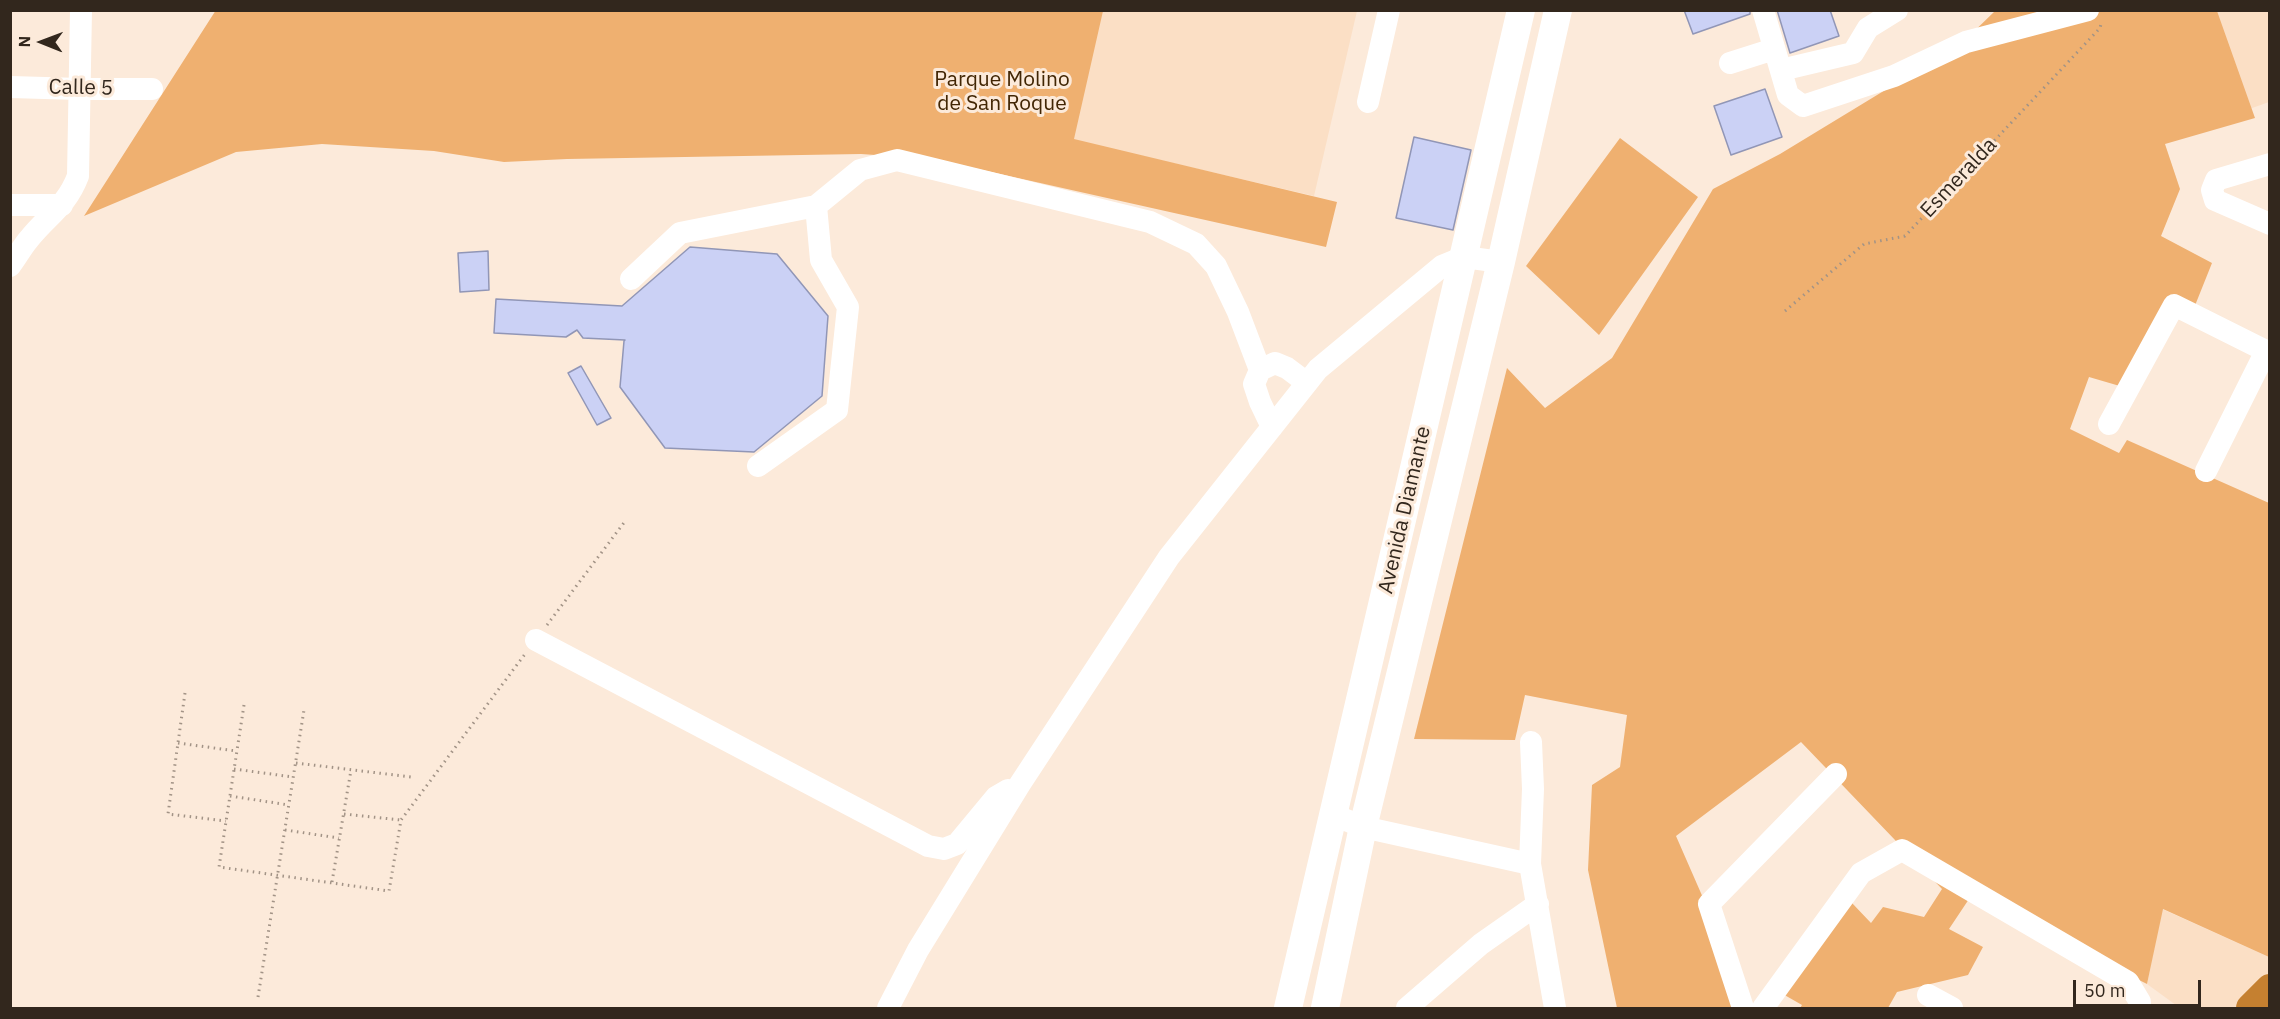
<!DOCTYPE html>
<style>
body{margin:0}
#map{position:relative;width:2280px;height:1019px;overflow:hidden;background:#fceada;font-family:"IBM Plex Sans",sans-serif}
canvas{display:block}
.frame{position:absolute;inset:0;border:12px solid #32271d;pointer-events:none}
.north{position:absolute;left:12px;top:12px;width:60px;height:60px;-webkit-text-stroke:4px #fceada;paint-order:stroke;rotate:271deg;font-size:16px;font-weight:700;line-height:24px;text-align:center;color:#32271d}
.north::after{content:'';display:block;margin:auto;width:21px;height:27px;background:#32271d;clip-path:polygon(50% 0,100% 100%,50% 72%,0 100%)}
.scale{position:absolute;left:2073px;top:980px;width:128px;height:27px;box-sizing:border-box;border:3px solid #32271d;border-top:0;padding-left:8px;font-size:18px;line-height:21px;white-space:nowrap;color:#32271d;-webkit-text-stroke:4px #fceada;paint-order:stroke}
</style>
<div id="map">
<canvas width="2280" height="1019"></canvas>
<div class="frame"></div>
<div class="north">N</div>
<div class="scale">50 m</div>
</div>
<script>
const context = document.querySelector('canvas').getContext('2d');
context.lineJoin = 'round';
function paint(path, color) {
  context.fillStyle = color;
  context.fill(path, 'evenodd');
}
function trace(path, color, width, dash) {
  context.strokeStyle = color;
  context.lineWidth = width;
  context.lineCap = dash ? 'butt' : 'round';
  context.setLineDash(dash || []);
  context.stroke(path);
}
function label(font, color, halo, rows, align = 'center') {
  context.font = font + ' "IBM Plex Sans",sans-serif';
  context.lineWidth = 6;
  context.setLineDash([]);
  context.textBaseline = 'middle';
  context.strokeStyle = halo;
  context.fillStyle = color;
  for (const [text, x, y, turn = 0] of rows) {
    context.save();
    context.translate(x, y);
    context.rotate((+turn || 0) * Math.PI / 180);
    context.textAlign = isNaN(turn) ? turn : align;
    if (halo) context.strokeText(text, 0, 0);
    context.fillText(text, 0, 0);
    context.restore();
  }
}
paint(new Path2D(`
 M1095 11H1357L1314 196 1065 138Z
 M2204 11H2269V102L2241 112Z
 M2162 909 2269 957V975L2238 1008H2180L2147 984Z`), '#fbdfc5');
paint(new Path2D(`
 M216 10 1103 11 1074 139 1337 202 1326 247 933 159 861 154 567 159 504 162 434 151 322 144 236 152 84 216Z
 M1995 11H2217L2255 118 2165 144 2180 189 2161 236 2212 263 2194 308 2174 299 2130 389 2089 377 2070 429 2119 453 2127 440 2269 503V957L2163 909 2147 984 1971 896 1949 929 1983 947 1968 975 1897 992 1888 1008H1800L1802 1005 1774 989 1852 903 1871 923 1883 907 1924 917 1942 889 1801 742 1676 836 1742 987 1734 1008H1617L1588 870 1592 785 1620 767 1627 715 1525 695 1515 740 1414 739 1507 368 1545 408 1612 358 1713 189 1780 154 1961 44Z
 M1620 138 1698 197 1599 335 1526 266Z`), '#efb070');
trace(new Path2D(`
 M2251 1008 2270 989`), '#c58030', 30);
const building = new Path2D(`
 M1684 10H1750V14L1693 34Z
 M1777 10H1830L1839 36 1790 53Z
 M1765 89 1782 137 1731 155 1714 106Z
 M1414 137 1471 150 1453 230 1396 218Z
 M690 247 777 254 828 316 822 396 754 452 665 448 620 387 624 341 625 340 583 338 577 330 566 337 494 333 496 299 622 306Z
 M488 251 489 290 460 292 458 253Z
 M581 366 611 418 597 425 568 373Z`);
paint(building, '#cbd1f5');
trace(building, '#9196b6', 1.5);
trace(new Path2D(`
 M1785 311 1864 244 1905 236 2100 28 2101 24
 M547 625 626 520
 M185 693 168 814 226 821
 M244 705 219 867 389 891 401 820 525 654
 M178 743 236 751
 M296 763 411 777
 M234 769 293 777
 M230 796 289 805
 M344 814 401 820
 M285 830 339 838
 M332 882 351 770
 M258 997 304 710`), '#a29386', 3, [1.5, 4.5]);
trace(new Path2D(`
 M1763 10 1788 95 1803 106 1894 76 1966 42 2088 10
 M1730 63 1774 49
 M1781 70 1853 53 1868 28 1897 10
 M10 87 80 89H152
 M1368 102 1389 10
 M2270 164 2216 180 2212 190 2215 200 2270 224
 M10 205H62
 M10 266C17 257 22 247 29 239 48 215 66 207 78 176L81 10
 M631 279 680 233 816 206 860 170 897 160 1150 222 1196 244 1216 266 1238 312 1260 370
 M2109 424 2174 305 2270 353
 M1272 427 1260 402 1254 384 1260 370 1275 363 1287 368 1307 383
 M758 466 837 410 848 307 821 260 816 206
 M2206 471 2266 351
 M536 640 928 846 944 849 957 844 996 797 1008 790
 M1531 742 1533 789 1530 864 1555 1008
 M1334 815 1363 827 1530 864
 M1928 995 1952 1008
 M888 1008 918 950 1020 784 1169 557 1318 369 1442 266 1464 257 1501 262
 M1407 1008 1481 944 1538 904
 M1743 1008 1709 904 1836 774
 M1763 1008 1861 873 1902 850 2128 982 2140 1002V1008`), '#fff', 22);
trace(new Path2D(`
 M1288 1008 1521 10
 M1325 1008 1363 827 1501 262 1558 10`), '#fff', 28);
label('21px', '#422604', '#fceada', [
 ["Parque Molino",1002,80],
 ["de San Roque",1002,104]
]);
label('21px', '#32271d', '#fceada', [
 ["Calle 5",81,88,1],
 ["Esmeralda",1959,178,-47],
 ["Avenida Diamante",1405,510,-77]
]);
</script>
